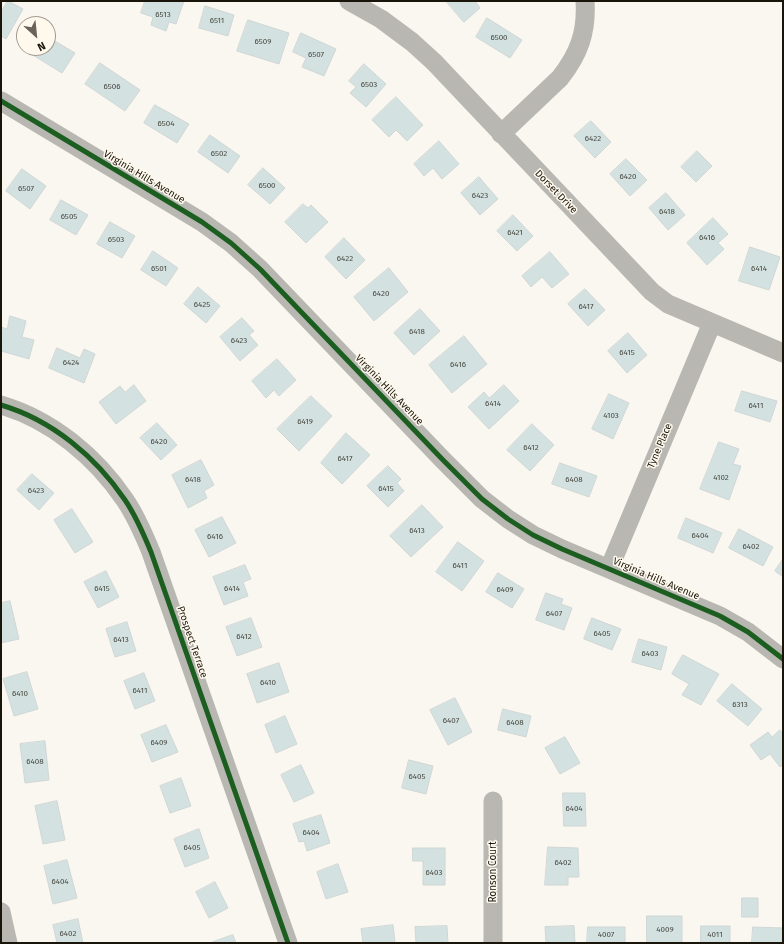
<!DOCTYPE html>
<style>
body{margin:0}
#map{position:relative;width:784px;height:944px;overflow:hidden;background:#faf7f1;font-family:"Fira Sans",sans-serif}
canvas{display:block}
.frame{position:absolute;inset:0;border:2px solid #1a150b;pointer-events:none}
.north{position:absolute;left:16px;top:16px;width:40px;height:40px;box-sizing:border-box;background:#fef8ed;border:1px solid #a39d93;border-radius:50%;rotate:153deg;font-size:11px;font-weight:700;line-height:16px;text-align:center;color:#1a150b}
.north::after{content:'';display:block;margin:auto;width:14px;height:18px;background:#68645c;clip-path:polygon(50% 0,100% 100%,50% 72%,0 100%)}
</style>
<div id="map">
<canvas width="784" height="944"></canvas>
<div class="frame"></div>
<div class="north">N</div>
</div>
<script>
const context = document.querySelector('canvas').getContext('2d');
context.lineJoin = 'round';
function paint(path, color) {
  context.fillStyle = color;
  context.fill(path, 'evenodd');
}
function trace(path, color, width, dash) {
  context.strokeStyle = color;
  context.lineWidth = width;
  context.lineCap = dash ? 'butt' : 'round';
  context.setLineDash(dash || []);
  context.stroke(path);
}
function label(font, color, halo, rows, align = 'center') {
  context.font = font + ' "Fira Sans",sans-serif';
  context.lineWidth = 3;
  context.setLineDash([]);
  context.textBaseline = 'middle';
  context.strokeStyle = halo;
  context.fillStyle = color;
  for (const [text, x, y, turn = 0] of rows) {
    context.save();
    context.translate(x, y);
    context.rotate((+turn || 0) * Math.PI / 180);
    context.textAlign = isNaN(turn) ? turn : align;
    if (halo) context.strokeText(text, 0, 0);
    context.fillText(text, 0, 0);
    context.restore();
  }
}
const building = new Path2D(`
 M8 1 23 9 6 39 1 36V12Z
 M145 1H184L176 24 169 22 166 31 151 25 153 17 141 13Z
 M446 1H475L480 8 464 22Z
 M205 6 234 15 228 36 199 28Z
 M487 18 522 40 510 58 476 37Z
 M248 20 289 33 279 64 237 51Z
 M301 33 336 49 324 76 302 67 306 58 293 52Z
 M48 37 75 53 62 73 23 49 24 46V48H48Z
 M100 63 140 90 125 111 85 84Z
 M364 64 386 84 366 107 350 93 356 87 349 81Z
 M396 97 423 125 407 141 396 130 389 137 372 120Z
 M155 105 189 124 177 143 144 123Z
 M591 121 611 142 595 158 574 136Z
 M210 135 240 156 228 173 198 152Z
 M439 141 459 164 442 179 433 168 424 176 414 164Z
 M697 151 712 166 696 182 681 167Z
 M626 159 647 180 630 196 610 174Z
 M263 168 285 188 270 204 248 185Z
 M22 169 46 186 30 209 6 191Z
 M479 177 498 199 480 215 461 193Z
 M666 193 685 215 668 230 649 208Z
 M61 200 88 215 76 235 50 220Z
 M303 204 308 208 311 205 328 222 306 243 285 222Z
 M513 215 533 236 517 251 497 231Z
 M713 218 728 234 718 243 724 249 707 265 687 243Z
 M110 222 135 236 122 258 97 244Z
 M344 238 365 260 346 279 325 257Z
 M750 247 780 257 769 290 739 281Z
 M153 251 178 268 166 286 141 270Z
 M550 252 569 274 552 288 542 277 531 287 522 276Z
 M389 268 408 292 374 321 354 297Z
 M198 287 220 306 206 323 184 304Z
 M585 289 605 310 588 326 568 304Z
 M420 309 440 331 414 355 394 333Z
 M10 316 26 321 22 337 34 340 29 359 1 351V327L7 329Z
 M242 318 254 331 249 335 258 345 240 361 220 337Z
 M628 333 647 355 627 373 608 351Z
 M464 336 487 364 452 393 429 365Z
 M57 348 80 358 84 349 95 354 84 383 49 368Z
 M277 359 296 380 279 396 274 390 266 398 252 381Z
 M134 385 146 401 116 424 99 402 120 386 125 392Z
 M504 385 519 401 489 429 468 407 484 392 489 398Z
 M742 391 777 401 770 422 735 411Z
 M609 394 629 403 613 439 592 429Z
 M311 396 332 416 299 451 277 429Z
 M157 423 177 445 161 460 140 438Z
 M532 424 554 445 530 471 507 450Z
 M346 433 370 455 342 484 321 463Z
 M719 442 739 449 733 464 741 466 729 500 700 489Z
 M201 460 214 485 204 491 207 498 188 508 172 475Z
 M560 463 597 476 589 497 552 484Z
 M388 466 401 479 397 483 404 491 388 507 367 486Z
 M32 474 54 493 39 510 17 490Z
 M422 505 443 527 411 557 390 536Z
 M72 509 93 542 75 553 54 520Z
 M222 517 236 543 209 557 195 530Z
 M686 518 722 533 713 553 678 538Z
 M739 529 773 547 763 566 729 548Z
 M458 542 484 561 462 591 436 572Z
 M783 559V577L775 571Z
 M245 565 251 579 243 582 248 596 224 605 213 577Z
 M106 571 119 597 98 608 84 582Z
 M498 573 524 589 512 608 486 592Z
 M546 593 563 599 561 604 572 608 564 630 536 620Z
 M10 601 19 639 1 643V603Z
 M251 618 262 647 237 656 226 627Z
 M592 618 621 629 612 650 584 639Z
 M127 622 136 651 115 657 106 629Z
 M639 639 667 647 661 670 632 662Z
 M683 655 719 674 701 705 682 695 689 684 672 674Z
 M279 663 289 692 257 703 247 674Z
 M27 672 38 709 14 716 3 679Z
 M144 673 155 701 135 709 124 681Z
 M732 684 762 709 748 726 717 701Z
 M455 698 472 732 448 745 430 710Z
 M503 709 531 716 526 737 498 730Z
 M285 716 297 744 276 753 265 725Z
 M166 725 178 752 152 762 141 735Z
 M780 730 783 734V765L780 767 770 754 761 760 750 745 768 732 772 737Z
 M565 737 580 763 560 774 545 748Z
 M45 741 49 780 25 783 20 744Z
 M409 760 433 766 426 794 402 788Z
 M301 765 314 793 294 802 281 775Z
 M181 778 191 806 170 813 160 786Z
 M563 793H585L586 826H564Z
 M57 801 65 840 43 844 35 806Z
 M321 815 330 843 307 851 304 841 299 842 293 824Z
 M199 829 209 858 185 867 174 839Z
 M548 847 578 848 579 877H568V885H545Z
 M413 848H445V885H423V861H413Z
 M67 860 77 898 53 904 44 866Z
 M338 864 348 892 326 899 317 872Z
 M215 882 228 908 209 918 196 892Z
 M742 898H758V917H742Z
 M647 916H682V943H647Z
 M78 919 83 943H57L53 925Z
 M393 925 395 943H363L361 929Z
 M447 926 448 943H416L415 927Z
 M574 926 575 943H546L545 927Z
 M701 926H730V943H701Z
 M588 927H625V943H587Z
 M753 927 783 928 782 943H752Z
 M233 935 236 943H214L213 942Z`);
paint(building, '#d3e2e1');
trace(building, '#d0d6d4', 1);
trace(new Path2D(`
 M349 1 381 19 412 42 434 62 652 292 668 304 783 353
 M1 101 202 222 231 243 260 269 443 460 482 499 508 519 533 535 562 549 720 616 748 632 783 659
 M501 134 560 78C579 54 587 32 585 1
 M1 405C52 420 96 457 125 500 136 516 144 535 151 552L288 943
 M609 569 712 323
 M1 912 8 943
 M493 943V801`), '#b9b7b2', 19);
trace(new Path2D(`
 M1 101 202 222 231 243 260 269 443 460 482 499 508 519 533 535 562 549 720 616 748 632 783 659
 M1 405C52 420 96 457 125 500 136 516 144 535 151 552L288 943`), '#1b5e20', 5);
label('8px', '#484840', null, [
 ["6513",163,15],
 ["6511",217,21],
 ["6500",499,38],
 ["6509",263,42],
 ["6507",316,55],
 ["6503",369,85],
 ["6506",112,87],
 ["6504",166,124],
 ["6422",593,139],
 ["6502",219,154],
 ["6420",628,177],
 ["6500",267,186],
 ["6507",26,189],
 ["6423",480,196],
 ["6418",667,212],
 ["6505",69,217],
 ["6421",515,233],
 ["6416",707,238],
 ["6503",116,240],
 ["6422",345,259],
 ["6501",159,269],
 ["6414",759,269],
 ["6420",381,294],
 ["6425",202,305],
 ["6417",586,307],
 ["6418",417,332],
 ["6423",239,341],
 ["6415",627,353],
 ["6424",71,363],
 ["6416",458,365],
 ["6414",493,404],
 ["6411",756,406],
 ["4103",611,416],
 ["6419",305,422],
 ["6420",159,442],
 ["6412",531,448],
 ["6417",345,459],
 ["4102",721,478],
 ["6418",193,480],
 ["6408",574,480],
 ["6415",386,489],
 ["6423",36,491],
 ["6413",417,531],
 ["6404",700,536],
 ["6416",215,537],
 ["6402",751,547],
 ["6411",460,566],
 ["6415",102,589],
 ["6414",232,589],
 ["6409",505,590],
 ["6407",554,614],
 ["6405",602,634],
 ["6412",244,637],
 ["6413",121,640],
 ["6403",650,654],
 ["6410",268,683],
 ["6411",140,691],
 ["6410",20,694],
 ["6313",740,705],
 ["6407",451,721],
 ["6408",515,723],
 ["6409",159,743],
 ["6408",35,762],
 ["6405",417,777],
 ["6404",574,809],
 ["6404",311,833],
 ["6405",192,848],
 ["6402",563,863],
 ["6403",434,873],
 ["6404",60,882],
 ["4009",665,930],
 ["6402",68,934],
 ["4007",606,935],
 ["4011",715,935]
]);
label('10px', '#1a150b', '#fef8ed', [
 ["Virginia Hills Avenue",144,177,31],
 ["Dorset Drive",556,192,46],
 ["Virginia Hills Avenue",389,390,46],
 ["Tyne Place",660,446,-67],
 ["Virginia Hills Avenue",656,579,23],
 ["Prospect Terrace",192,642,71],
 ["Ronson Court",493,872,-90]
]);
</script>
